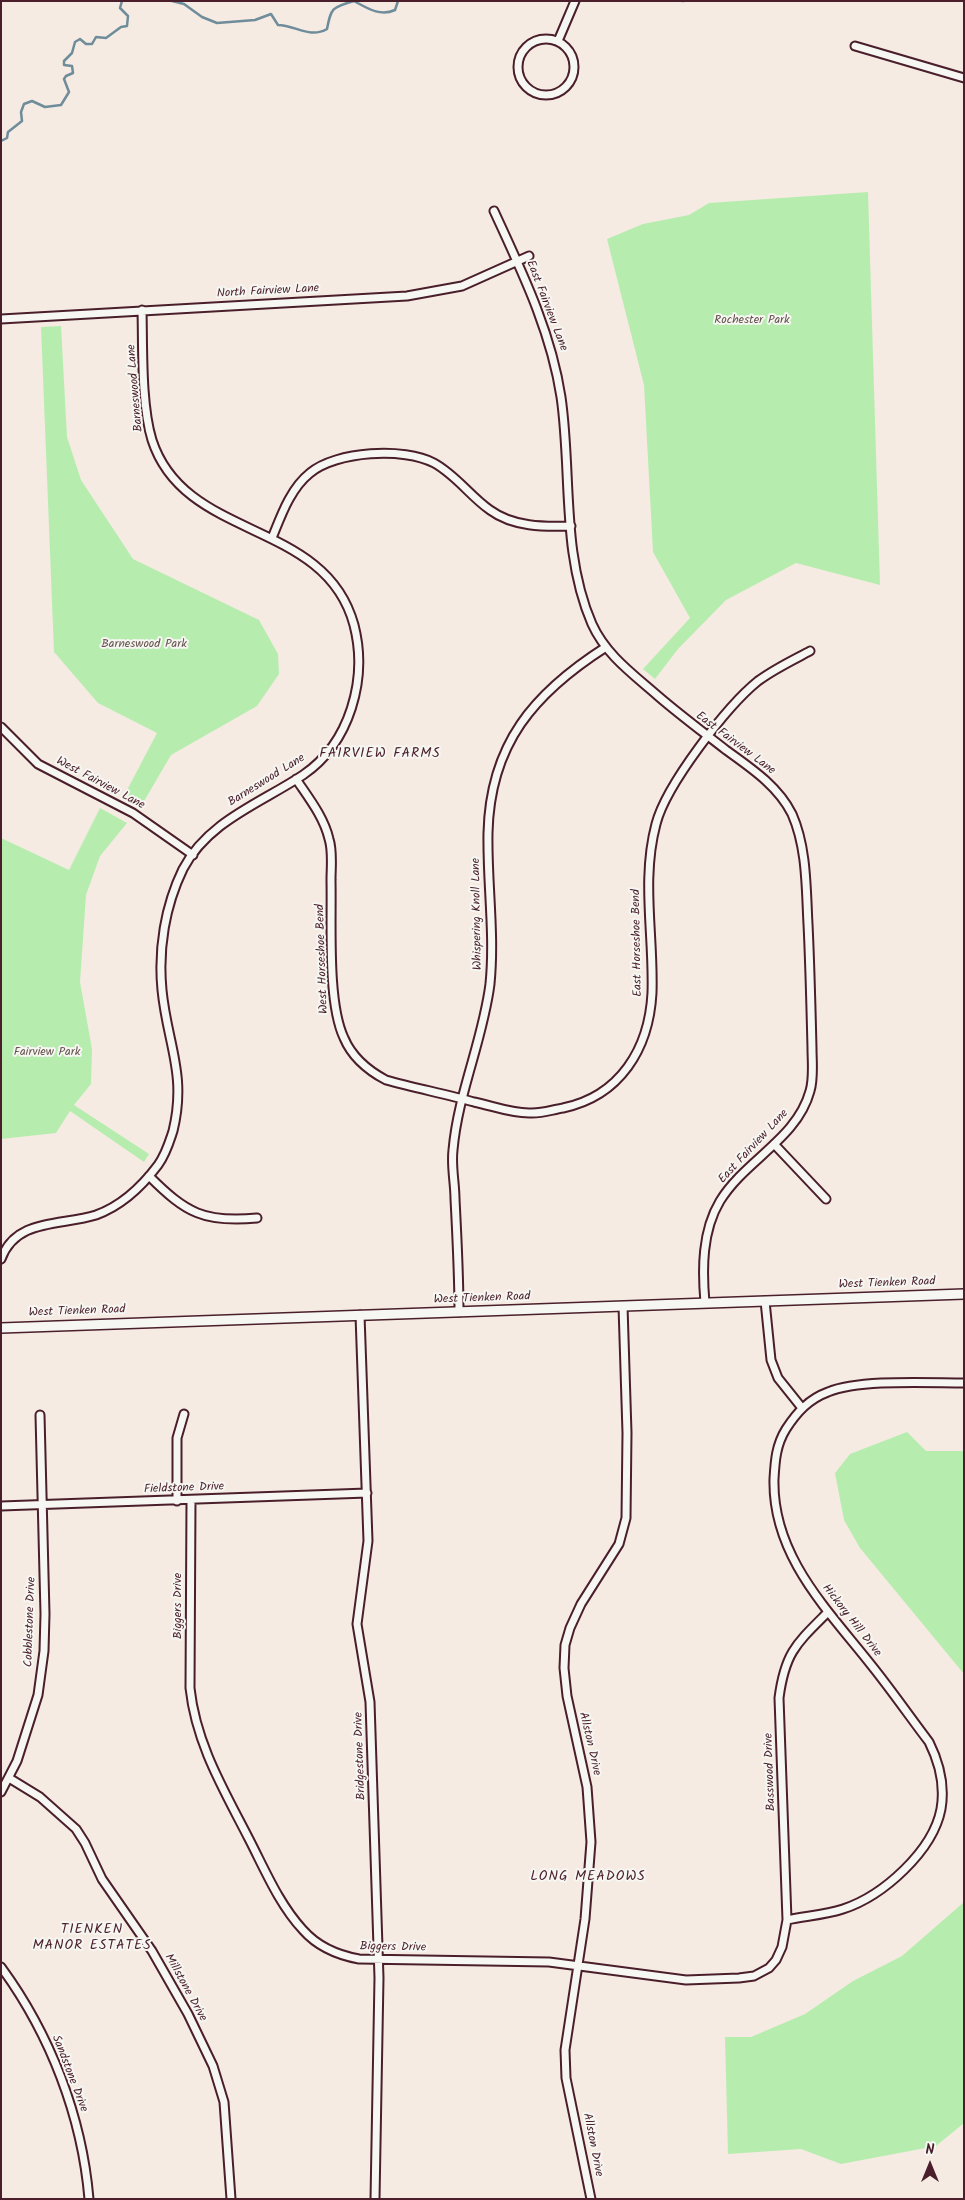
<!DOCTYPE html>
<style>
body{margin:0}
#map{position:relative;width:965px;height:2200px;overflow:hidden;background:#f5ebe2;font-family:Kalam,sans-serif}
canvas{display:block}
.frame{position:absolute;inset:0;border:2px solid #4a1f2b;pointer-events:none}
.north{position:absolute;left:905px;top:2140px;width:50px;height:50px;-webkit-text-stroke:4px #f6f6f2;paint-order:stroke;rotate:0deg;font-size:14px;font-weight:700;line-height:20px;text-align:center;color:#4a1f2b}
.north::after{content:'';display:block;margin:auto;width:18px;height:22px;background:#4a1f2b;clip-path:polygon(50% 0,100% 100%,50% 72%,0 100%)}
</style>
<div id="map">
<canvas width="965" height="2200"></canvas>
<div class="frame"></div>
<div class="north">N</div>
</div>
<script>
const context = document.querySelector('canvas').getContext('2d');
context.lineJoin = 'round';
function paint(path, color) {
  context.fillStyle = color;
  context.fill(path, 'evenodd');
}
function trace(path, color, width, dash) {
  context.strokeStyle = color;
  context.lineWidth = width;
  context.lineCap = dash ? 'butt' : 'round';
  context.setLineDash(dash || []);
  context.stroke(path);
}
function label(font, color, halo, rows, align = 'center') {
  context.font = font + ' Kalam,sans-serif';
  context.lineWidth = 4;
  context.setLineDash([]);
  context.textBaseline = 'middle';
  context.strokeStyle = halo;
  context.fillStyle = color;
  for (const [text, x, y, turn = 0] of rows) {
    context.save();
    context.translate(x, y);
    context.rotate((+turn || 0) * Math.PI / 180);
    context.textAlign = isNaN(turn) ? turn : align;
    if (halo) context.strokeText(text, 0, 0);
    context.fillText(text, 0, 0);
    context.restore();
  }
}
paint(new Path2D(`
 M868 192 880 585 796 563 726 600 678 649 655 679 643 669 690 618 653 552 644 385 607 239 643 224 689 215 709 203Z
 M61 326 67 437 81 480 133 559 259 620 278 654 279 674 257 706 171 755 143 803 125 794 157 733 98 703 54 652 41 327Z
 M100 808 127 823 100 856 86 895 80 982 92 1049 91 1084 74 1105 149 1154 144 1162 70 1111 56 1133 1 1139V838L69 870Z
 M907 1432 926 1451H964V1674L860 1548 844 1520 835 1473 850 1454Z
 M964 1902V2123L936 2146 841 2164 801 2149 728 2154 725 2037H751L805 2014 853 1981 902 1956Z`), '#b6edaf');
trace(new Path2D(`
 M172 1 184 4 202 17 217 23 255 20 271 14 278 25C295 25 310 39 327 29 331 8 332 7 354 1
 M354 1C367 8 380 17 395 10L398 1
 M682 1H684
 M1 141 7 138 8 132 22 121 21 112 24 104 32 101 45 107 61 105 69 92 64 79 66 76 73 73 72 66 64 65V61L72 53 75 42 80 39 86 44H92L96 37 106 38 121 27 127 26 128 16 120 8 122 1`), '#6f8c9b', 2.5);
const minor = new Path2D(`
 M518 67a28 28 0 1 1 56 0a28 28 0 1 1-56 0Z
 M558 41 575 1
 M855 46 964 78
 M494 211C522 272 551 331 561 397 572 472 561 553 592 624 606 655 633 674 658 696 680 715 703 732 726 750 751 768 778 786 792 814 807 848 806 888 808 924 810 965 811 1007 812 1048 812 1062 814 1078 810 1091 797 1139 745 1160 720 1201 702 1231 702 1269 705 1303
 M1 319 407 296 462 286 529 256
 M272 538C281 516 290 489 310 473 336 451 404 447 434 463 456 475 470 496 490 510 513 527 544 527 571 526
 M1 727 38 764 133 813 193 855
 M296 779C308 797 324 817 329 839 333 851 331 867 331 880 332 923 327 1002 344 1038 352 1057 369 1071 386 1080 415 1088 445 1094 474 1102 493 1106 510 1113 529 1113 541 1114 551 1110 563 1108 620 1096 649 1049 652 993 654 936 641 880 656 824 666 785 727 706 758 681 774 669 793 660 810 651
 M774 1144 826 1199
 M149 1176C186 1213 204 1223 257 1218
 M1 1259C16 1218 61 1226 96 1215 121 1206 143 1185 158 1165 166 1154 169 1143 173 1131 187 1074 167 1043 162 990 158 949 165 906 183 869 208 821 261 803 303 775 350 743 368 679 354 625 325 518 185 542 152 440 141 404 143 348 142 310
 M765 1301 771 1360 778 1378 802 1408
 M459 1312C459 1274 457 1237 455 1199 455 1183 451 1166 453 1150 458 1093 483 1040 490 984 495 933 487 883 488 833 490 744 534 693 606 647
 M360 1315 368 1541 357 1624 370 1702 379 1978 375 2199
 M191 1500 190 1688C196 1744 224 1790 249 1839 265 1870 279 1904 303 1930 318 1947 337 1955 359 1959L549 1962 686 1980 739 1978 754 1976 769 1968 776 1960 782 1947 787 1920 779 1698C785 1652 797 1643 828 1612
 M177 1501V1438L184 1414
 M1 1506 367 1493
 M9 1778 40 1797 76 1829 85 1843 102 1879 152 1951 188 2014 213 2066 224 2102 231 2199
 M1 1792 17 1761 38 1695 44 1651 45 1614 40 1415
 M787 1920C805 1916 825 1915 843 1909 883 1896 933 1851 941 1809 945 1786 939 1762 929 1742 910 1717 892 1691 872 1666 828 1610 772 1556 774 1479 775 1461 776 1445 786 1429 797 1412 809 1399 828 1392 860 1379 928 1383 964 1383
 M1 1967C50 2034 82 2116 89 2199
 M591 2199 566 2078 565 2050 585 1919 591 1842 587 1787 567 1696 564 1668 565 1645 570 1628 581 1604 619 1544 626 1518 627 1433 623 1306`);
const tertiary = new Path2D(`
 M1 1328 964 1294`);
trace(minor, '#4a1f2b', 11);
trace(tertiary, '#4a1f2b', 12);
trace(minor, '#f6f6f2', 7);
trace(tertiary, '#f6f6f2', 9);
label('12px', '#4a1f2b', '#f6f6f2', [
 ["North Fairview Lane",268,292,-3],
 ["East Fairview Lane",546,306,69],
 ["Barneswood Lane",136,388,-95],
 ["East Fairview Lane",735,744,37],
 ["Barneswood Lane",267,781,-32],
 ["West Fairview Lane",100,784,28],
 ["Whispering Knoll Lane",478,914,-91],
 ["East Horseshoe Bend",638,943,-91],
 ["West Horseshoe Bend",323,959,-92],
 ["East Fairview Lane",754,1147,-47],
 ["West Tienken Road",887,1284,-2],
 ["West Tienken Road",482,1299,-2],
 ["West Tienken Road",77,1312,-2],
 ["Fieldstone Drive",184,1489,-2],
 ["Biggers Drive",179,1606,-90],
 ["Hickory Hill Drive",851,1621,52],
 ["Cobblestone Drive",31,1622,-88],
 ["Allston Drive",589,1744,77],
 ["Bridgestone Drive",361,1756,-92],
 ["Basswood Drive",771,1772,-92],
 ["Biggers Drive",393,1948,1],
 ["Millstone Drive",185,1988,61],
 ["Sandstone Drive",69,2074,69],
 ["Allston Drive",592,2145,79]
]);
label('12px', '#65524c', '#f6f6f2', [
 ["Rochester Park",752,321],
 ["Barneswood Park",144,645],
 ["Fairview Park",47,1053]
]);
context.letterSpacing = '1px';
label('14px', '#4a1f2b', '#f6f6f2', [
 ["FAIRVIEW FARMS",380,755],
 ["LONG MEADOWS",588,1878],
 ["TIENKEN",92,1931],
 ["MANOR ESTATES",92,1947]
]);
context.letterSpacing = '0px';
</script>
